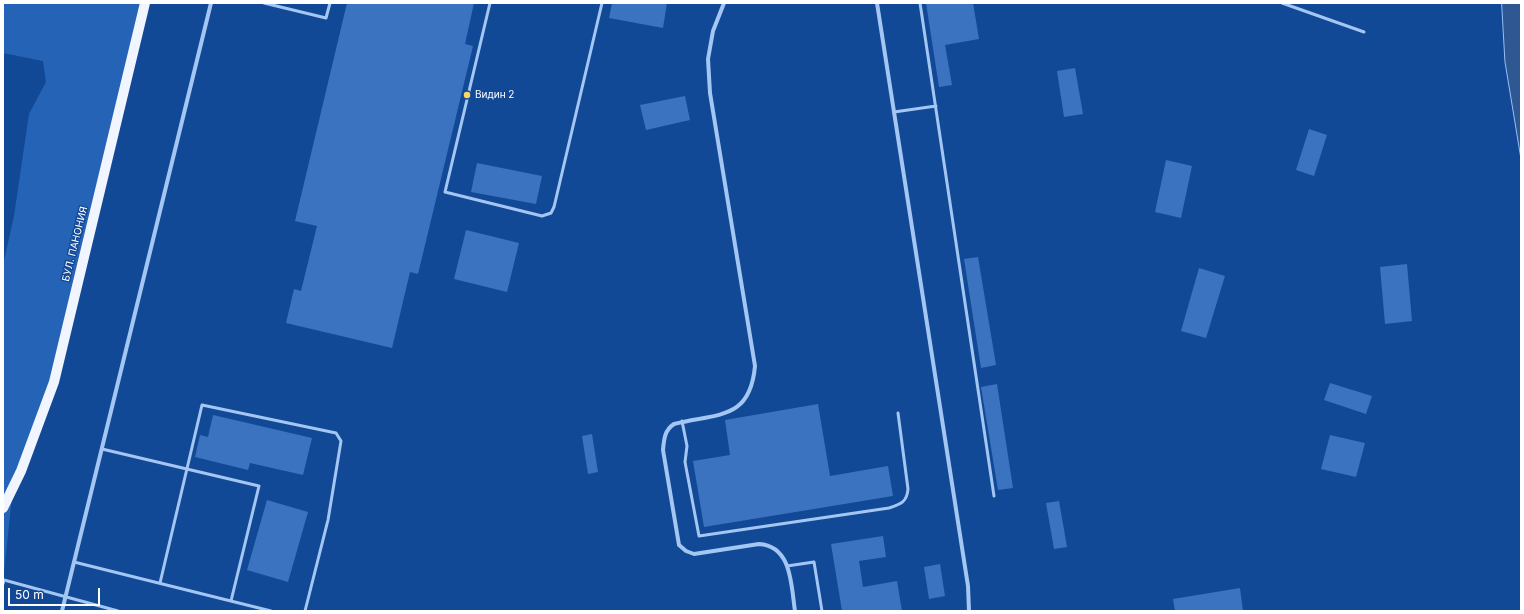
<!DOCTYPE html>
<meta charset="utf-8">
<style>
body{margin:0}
#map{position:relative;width:1524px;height:614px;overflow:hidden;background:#124997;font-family:Inter,sans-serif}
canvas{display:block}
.frame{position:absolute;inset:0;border:4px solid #fff;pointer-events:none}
.scale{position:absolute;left:8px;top:588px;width:92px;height:18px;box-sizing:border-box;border:2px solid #fff;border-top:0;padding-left:5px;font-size:12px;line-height:14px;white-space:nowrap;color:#fff;-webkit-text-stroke:3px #124997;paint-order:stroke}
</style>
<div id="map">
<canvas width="1524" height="614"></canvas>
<div class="frame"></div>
<div class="scale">50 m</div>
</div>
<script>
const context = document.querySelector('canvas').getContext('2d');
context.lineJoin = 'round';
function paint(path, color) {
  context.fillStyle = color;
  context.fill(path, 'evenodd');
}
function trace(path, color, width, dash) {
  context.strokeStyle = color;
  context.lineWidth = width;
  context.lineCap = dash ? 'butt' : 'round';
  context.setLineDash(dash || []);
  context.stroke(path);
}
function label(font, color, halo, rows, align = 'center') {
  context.font = font + ' Inter,sans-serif';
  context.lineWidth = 3;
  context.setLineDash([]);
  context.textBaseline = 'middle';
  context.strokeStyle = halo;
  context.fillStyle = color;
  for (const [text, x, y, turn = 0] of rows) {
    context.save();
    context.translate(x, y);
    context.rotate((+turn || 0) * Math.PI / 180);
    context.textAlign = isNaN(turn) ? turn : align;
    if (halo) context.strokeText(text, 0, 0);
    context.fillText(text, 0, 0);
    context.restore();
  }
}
paint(new Path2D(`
 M3 3H145L54 382 13 487 3 582V265L14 216 29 114 46 82 43 61 3 53Z`), '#2563b6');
const water = new Path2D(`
 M1502 3H1521V159L1505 62Z`);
paint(water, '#2f5791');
trace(water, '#95c0f6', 1);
paint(new Path2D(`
 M347 3H474L465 44 473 46 418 274 410 272 392 348 286 323 294 289 301 291 317 226 295 221Z
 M612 3H667L663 28 609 18Z
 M926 3H973L979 39 945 45 952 85 939 87Z
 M1075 68 1083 114 1064 117 1057 71Z
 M685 96 690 120 646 130 640 105Z
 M1309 129 1327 135 1314 176 1296 170Z
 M1166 160 1192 166 1181 218 1155 212Z
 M477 163 542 176 536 204 471 192Z
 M466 230 519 243 507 292 454 279Z
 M978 257 996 365 981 368 964 259Z
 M1407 264 1412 321 1385 324 1380 267Z
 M1199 268 1225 276 1206 338 1181 331Z
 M1330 383 1372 396 1366 414 1324 400Z
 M997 384 1013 488 998 490 981 387Z
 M818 404 830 476 888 466 893 496 704 527 693 461 730 455 725 420Z
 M213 415 312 438 303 475 250 463 248 470 195 457 200 435 208 437Z
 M592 434 598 472 588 474 582 436Z
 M1330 435 1365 443 1356 477 1321 469Z
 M267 500 308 512 288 582 247 570Z
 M1059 501 1067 547 1054 549 1046 503Z
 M883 536 886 557 859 561 863 587 897 581 902 611H842L831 544Z
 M940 564 945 596 929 599 924 567Z
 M1240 588 1243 611H1175L1173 599Z`), '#3b73c0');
trace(new Path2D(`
 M264 3 326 18 330 3
 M490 3 445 192 542 216 551 213 554 207 602 3
 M920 3 994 496
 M1282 3 1364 32
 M894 112 936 106
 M682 421 687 446 685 462 699 536 889 508C901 504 907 502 908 489L898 413
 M102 449 259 486 231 601
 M74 562 271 611
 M787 566 814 562 822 611
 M160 583 202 405 336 433 341 441 328 520 305 611
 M3 584 4 580 118 611`), '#a4c6f3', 3);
trace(new Path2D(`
 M724 3 713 31 708 59 710 93 755 366C750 421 717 413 674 424 665 430 664 438 663 450L679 545 686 551 694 554 759 544C792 546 791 585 795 611
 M877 3 968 586 969 611
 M62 611 211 3`), '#a4c6f3', 4);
trace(new Path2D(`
 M3 508 21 471 54 382 145 3`), '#f0f5ff', 10);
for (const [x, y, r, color] of [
 [467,95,4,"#ffd666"]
]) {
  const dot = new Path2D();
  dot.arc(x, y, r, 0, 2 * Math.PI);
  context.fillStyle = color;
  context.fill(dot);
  trace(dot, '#124997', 1.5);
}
label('10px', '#fff', '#124997', [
 ["Видин 2",475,95]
], 'left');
label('10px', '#fff', '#124997', [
 ["БУЛ. ПАНОНИЯ",75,244,-76]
]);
</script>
